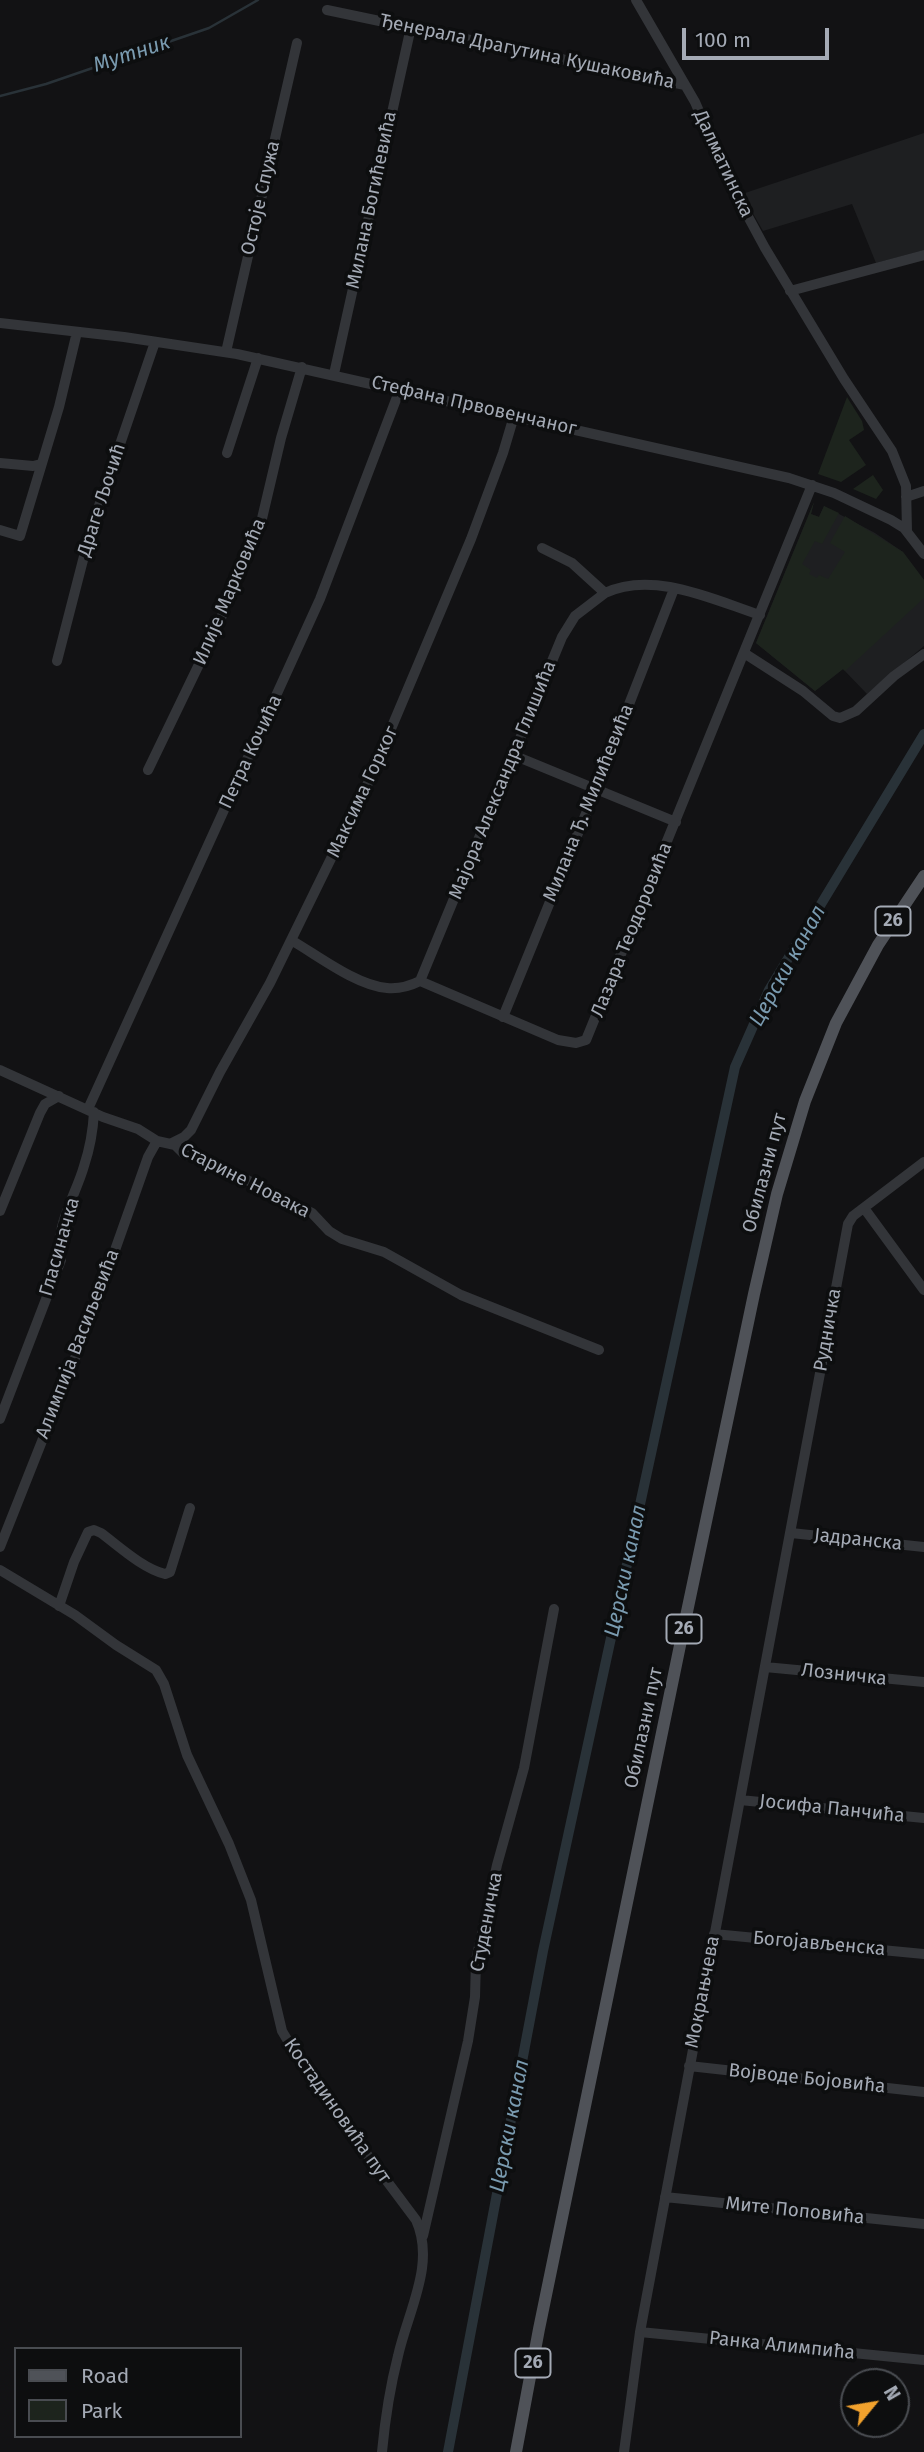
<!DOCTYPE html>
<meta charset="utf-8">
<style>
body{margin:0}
#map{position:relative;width:924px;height:2452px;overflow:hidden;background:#121214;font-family:"Fira Sans",sans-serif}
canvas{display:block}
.legend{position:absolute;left:14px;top:2347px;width:228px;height:91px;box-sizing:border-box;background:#0d0e0f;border:2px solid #494c51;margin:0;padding:9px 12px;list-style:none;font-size:21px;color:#a4aab5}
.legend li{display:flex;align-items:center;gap:14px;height:35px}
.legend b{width:35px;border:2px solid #494c51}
.north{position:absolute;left:840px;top:2368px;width:70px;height:70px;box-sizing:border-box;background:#0d0e0f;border:2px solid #494c51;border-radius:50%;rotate:60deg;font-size:19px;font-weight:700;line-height:28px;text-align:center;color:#a4aab5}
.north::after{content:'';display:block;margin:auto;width:24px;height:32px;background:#f2a22d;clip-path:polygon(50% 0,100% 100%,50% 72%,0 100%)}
.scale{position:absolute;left:682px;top:28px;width:147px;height:32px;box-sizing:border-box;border:4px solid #a4aab5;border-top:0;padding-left:9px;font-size:21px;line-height:24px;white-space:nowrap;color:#a4aab5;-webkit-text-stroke:5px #0d0e0f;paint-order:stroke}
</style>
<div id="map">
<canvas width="924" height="2452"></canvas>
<ul class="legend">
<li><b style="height:9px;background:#4f5258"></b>Road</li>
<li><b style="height:19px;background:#1d241d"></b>Park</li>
</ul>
<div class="north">N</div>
<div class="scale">100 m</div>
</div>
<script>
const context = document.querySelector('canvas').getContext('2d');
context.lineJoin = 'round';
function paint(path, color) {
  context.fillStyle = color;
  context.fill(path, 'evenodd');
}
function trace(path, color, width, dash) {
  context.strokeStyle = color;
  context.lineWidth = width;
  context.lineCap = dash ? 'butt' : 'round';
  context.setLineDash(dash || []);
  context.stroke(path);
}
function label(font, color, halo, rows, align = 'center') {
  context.font = font + ' "Fira Sans",sans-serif';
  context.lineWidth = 7;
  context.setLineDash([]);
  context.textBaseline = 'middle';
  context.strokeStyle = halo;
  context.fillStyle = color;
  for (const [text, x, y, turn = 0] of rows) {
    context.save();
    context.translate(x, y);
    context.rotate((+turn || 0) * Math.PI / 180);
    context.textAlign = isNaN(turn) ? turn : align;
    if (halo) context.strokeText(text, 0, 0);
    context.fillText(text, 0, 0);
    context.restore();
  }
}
paint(new Path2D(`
 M924 133V250L876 263 852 204 763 231 742 194Z
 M814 502 811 514 819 517 824 506 875 533 903 552 924 580V646L867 694 843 669 815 691 756 643Z`), '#1e1f21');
paint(new Path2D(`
 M847 397 862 421 864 430 849 440 866 465 841 482 818 474Z
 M873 475 883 490 876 499 853 489Z
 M814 502 811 514 819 517 824 506 839 513 822 544 815 541 802 564 811 570 809 574 817 578 819 575 828 579 845 552 830 543 845 516 903 552 924 580V598L845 671 843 669 815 691 756 643Z`), '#1d241d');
trace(new Path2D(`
 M0 96 46 84 209 28 258 0`), '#293238', 2.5);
trace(new Path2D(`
 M448 2452 543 1951 735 1067 769 990 924 734`), '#293238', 10);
trace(new Path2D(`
 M636 0 695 102 731 185 765 248 844 379 892 451 906 486 907 531
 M327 10 685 85
 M790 291 924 255
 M0 323 124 337 237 354 789 478 834 493 891 520 904 528 924 554
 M226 352 297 43
 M334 374 411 27
 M227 453 258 358
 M0 463 33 466 41 464
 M906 497 924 491
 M0 530 20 536 59 407 77 332
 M542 548 572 563 605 593C653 570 714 600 760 615
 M744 653 803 691 833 716 840 718 856 711 894 676 924 654
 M57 661 91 529 155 342
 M513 755 676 822
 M148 770 218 625 260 527 281 438 302 367
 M291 940C317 955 357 986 387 988 398 989 410 986 420 981
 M420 981 558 1040 576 1043 586 1040 812 485
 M420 981 562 637 575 616 605 593
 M503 1017 596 789 674 589
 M0 1070 103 1117 138 1129 157 1141 175 1145 184 1154 241 1177 312 1213 329 1231 342 1239 384 1252 461 1295 599 1350
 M88 1109 320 599 400 389
 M170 1144 184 1137 191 1130 220 1072 270 983 369 781 471 539 503 453 514 416
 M864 1208 924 1290
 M0 1211 40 1113 45 1104 59 1096
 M0 1419 61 1260C53 1229 76 1195 84 1166 90 1148 93 1131 94 1112
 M791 1533 924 1547
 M0 1547 92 1315 148 1157 157 1141
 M0 1570 75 1615 116 1645 156 1670 164 1684 187 1755 229 1844 251 1900 282 2031 312 2081 416 2220C436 2264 408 2311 398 2356 390 2387 385 2420 382 2452
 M59 1606 74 1562 88 1532 94 1530 101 1533C120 1547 142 1568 165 1574L170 1572 190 1508
 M765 1667 924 1682
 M740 1800 924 1818
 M714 1934 924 1954
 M689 2066 924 2092
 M665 2197 924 2224
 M423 2236 468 2041 475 1997 476 1960 497 1865 524 1768 554 1609
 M640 2332 924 2360
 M624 2452 640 2332 848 1224 853 1216 924 1162`), '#333539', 10);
trace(new Path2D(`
 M516 2452 539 2329 684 1626 754 1294 777 1194 805 1101 836 1023 878 945 924 876`), '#4f5258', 12);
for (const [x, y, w] of [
 [893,921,35],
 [684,1629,35],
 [533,2363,35]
]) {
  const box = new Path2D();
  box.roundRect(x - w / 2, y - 14.5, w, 29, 5);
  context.fillStyle = '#0d0e0f';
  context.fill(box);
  trace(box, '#a4aab5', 2);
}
label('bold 18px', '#a4aab5', null, [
 ["26",893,921],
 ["26",684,1629],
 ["26",533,2363]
]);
label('19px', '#a4aab5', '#0d0e0f', [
 ["Ђенерала Драгутина Кушаковића",527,52,12],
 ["Далматинска",723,164,65],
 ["Остоје Спужа",261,198,-77],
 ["Милана Богићевића",372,200,-78],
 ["Стефана Првовенчаног",474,406,13],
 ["Драге Љочић",102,500,-72],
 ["Илије Марковића",230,592,-67],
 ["Петра Кочића",251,752,-65],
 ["Мајора Александра Глишића",503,780,-68],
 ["Максима Горког",363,792,-65],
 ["Милана Ђ. Милићевића",589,803,-68],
 ["Лазара Теодоровића",632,930,-68],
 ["Обилазни пут",765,1173,-75],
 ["Старине Новака",245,1181,27],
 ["Гласиначка",60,1247,-74],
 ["Рудничка",828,1330,-80],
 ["Алимпија Васиљевића",78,1344,-69],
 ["Јадранска",858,1540,6],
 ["Лозничка",844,1675,6],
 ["Обилазни пут",644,1728,-78],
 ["Јосифа Панчића",832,1809,6],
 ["Студеничка",487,1922,-79],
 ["Богојављенска",819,1944,5],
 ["Мокрањчева",703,1992,-79],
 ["Војводе Бојовића",807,2079,6],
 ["Костадиновића пут",337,2111,55],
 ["Мите Поповића",795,2211,6],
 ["Ранка Алимпића",782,2346,6]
]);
label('italic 21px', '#7a9bb0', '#0d0e0f', [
 ["Мутник",132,54,-18],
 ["Церски канал",788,966,-61],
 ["Церски канал",626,1571,-78],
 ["Церски канал",510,2126,-79]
]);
</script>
